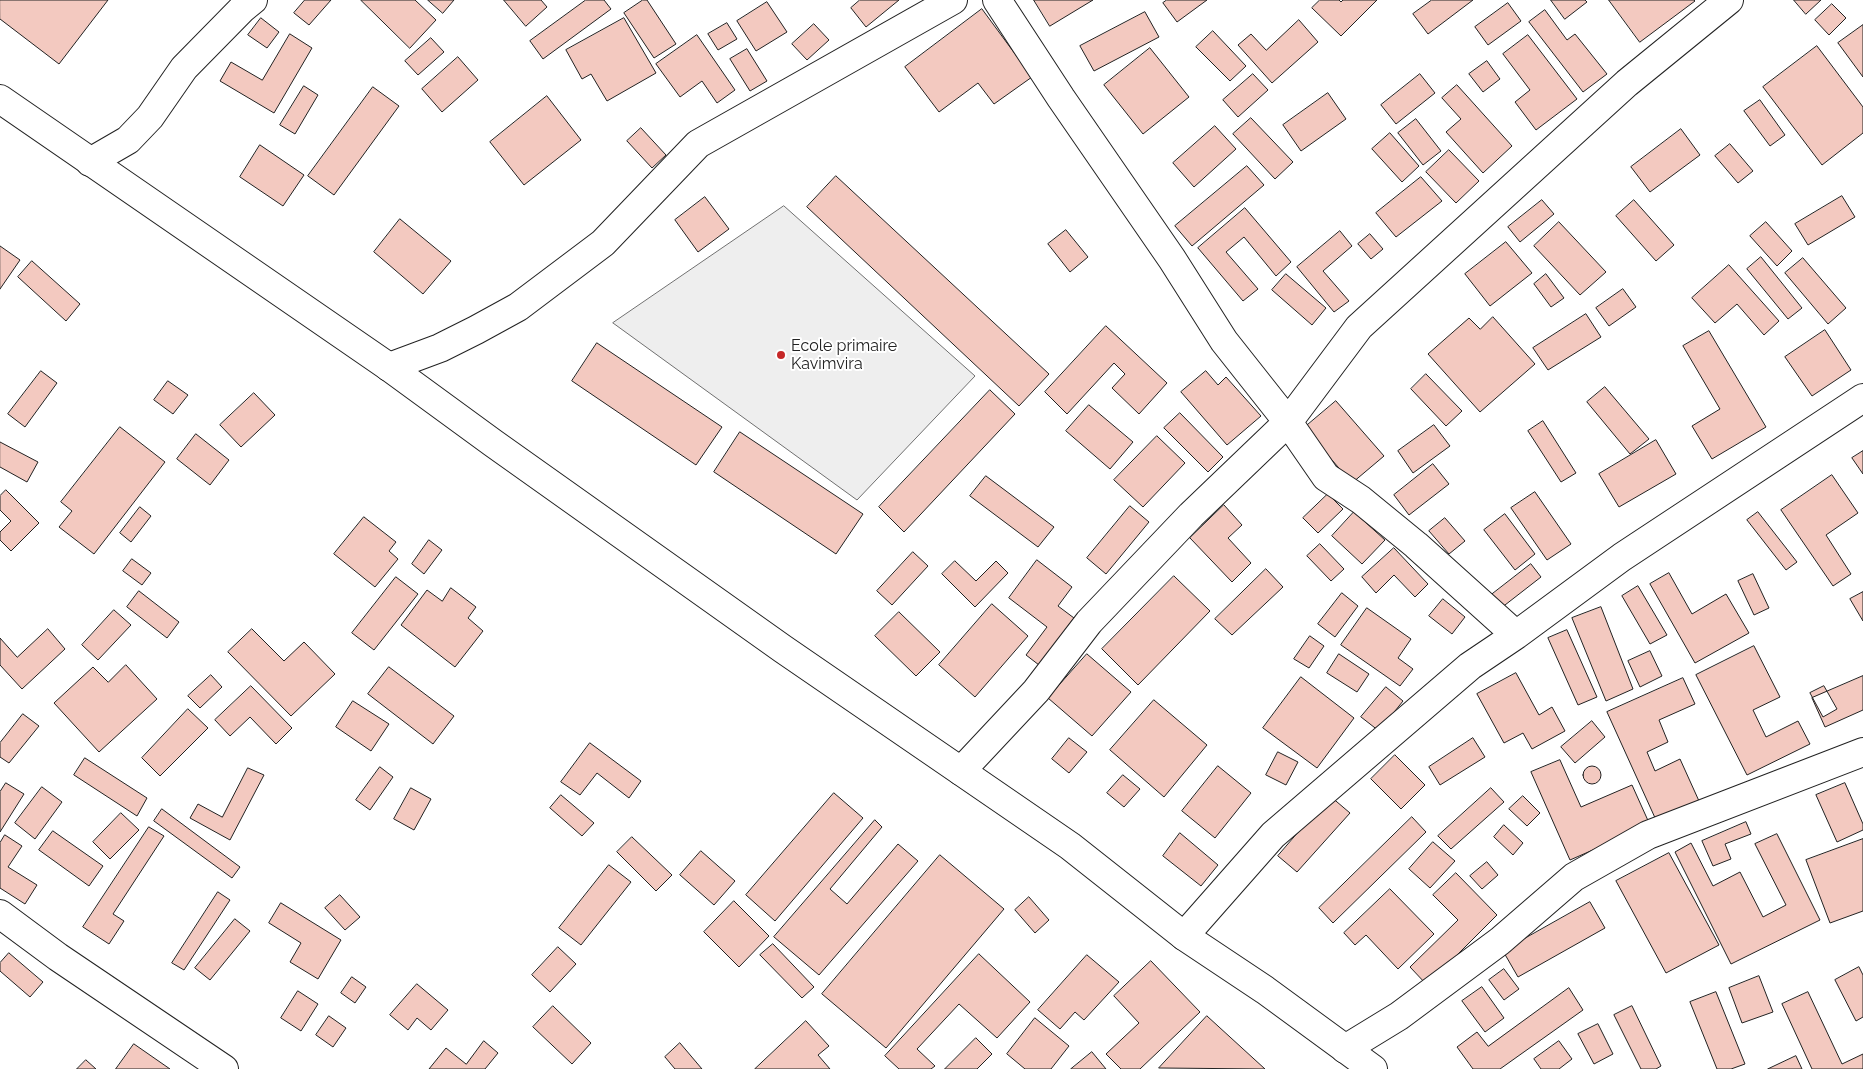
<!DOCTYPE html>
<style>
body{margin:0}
canvas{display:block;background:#fff}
</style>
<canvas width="1863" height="1069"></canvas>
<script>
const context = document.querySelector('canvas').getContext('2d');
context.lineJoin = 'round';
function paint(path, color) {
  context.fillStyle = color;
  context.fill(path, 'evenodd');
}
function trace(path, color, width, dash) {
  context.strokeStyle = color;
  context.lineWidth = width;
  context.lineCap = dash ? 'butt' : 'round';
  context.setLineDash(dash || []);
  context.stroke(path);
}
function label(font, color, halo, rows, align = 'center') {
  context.font = font + ' Raleway,sans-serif';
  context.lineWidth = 4;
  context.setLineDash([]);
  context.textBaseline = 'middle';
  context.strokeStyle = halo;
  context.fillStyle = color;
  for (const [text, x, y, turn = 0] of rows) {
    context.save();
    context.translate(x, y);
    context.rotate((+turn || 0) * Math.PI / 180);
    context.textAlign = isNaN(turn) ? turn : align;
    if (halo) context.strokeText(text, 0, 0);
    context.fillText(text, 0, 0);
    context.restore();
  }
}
const green = new Path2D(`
 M784 206 975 376 857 500 613 323Z`);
paint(green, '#eee');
trace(green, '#6f6f6f', 1);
const building = new Path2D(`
 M0 0H108L59 64 0 19Z
 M305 0H331L309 25 294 13Z
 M361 0H415L436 20 410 48Z
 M428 0H454L443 13Z
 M504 0H541L547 7 526 26Z
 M586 0H604L611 9 543 59 530 41Z
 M643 0H647L676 44 654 58 624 13Z
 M860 0H899L866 27 851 8Z
 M1034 0H1093L1050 26Z
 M1167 0H1207L1177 22 1163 3Z
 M1320 0H1339L1341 2 1343 0H1377L1341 36 1312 8Z
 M1432 0H1473L1428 34 1413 14Z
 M1551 0H1585L1587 2 1565 19Z
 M1609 0H1694L1695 1 1640 42Z
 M1794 0H1821L1806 14Z
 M767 2 787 32 756 51 737 21Z
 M1508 3 1521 21 1488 45 1475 27Z
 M1832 4 1846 18 1829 35 1815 20Z
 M982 9 1032 77 994 104 978 83 939 112 905 67Z
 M1545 10 1567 40 1575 34 1607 74 1583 92 1529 22Z
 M1145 12 1159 37 1094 71 1080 46Z
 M261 18 279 32 267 48 248 35Z
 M624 18 656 73 607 101 591 74 582 79 566 50Z
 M1299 20 1318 42 1272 83 1238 45 1251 34 1266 50Z
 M727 23 737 39 718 50 708 34Z
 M814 24 829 40 807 60 792 44Z
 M1863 25V77L1838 43Z
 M1213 31 1246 66 1230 81 1196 47Z
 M290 34 312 48 274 113 220 81 231 62 262 80Z
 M697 35 735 90 717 103 702 81 680 97 656 64Z
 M1528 35 1577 99 1536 130 1515 102 1530 90 1503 54Z
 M431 38 444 52 418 75 405 61Z
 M1817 46 1863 107V133L1822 165 1763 87Z
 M1150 48 1189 97 1143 134 1104 85Z
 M747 49 767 81 750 91 730 59Z
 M458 57 478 80 442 112 422 89Z
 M1487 61 1500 79 1483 92 1469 74Z
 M1253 74 1268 90 1238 117 1223 100Z
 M1420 74 1435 93 1396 124 1381 105Z
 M1457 85 1512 146 1483 173 1446 132 1461 119 1442 98Z
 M304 86 318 95 295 134 280 125Z
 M373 87 399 106 334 195 308 176Z
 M1328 93 1346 119 1301 151 1283 125Z
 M547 96 581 140 524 185 490 142Z
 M1760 100 1785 135 1770 146 1744 111Z
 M1251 118 1293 162 1275 179 1233 134Z
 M1416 119 1441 151 1423 165 1398 133Z
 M1215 126 1236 149 1194 187 1173 163Z
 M641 128 666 155 652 168 627 141Z
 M1681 129 1700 155 1650 192 1631 167Z
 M1390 133 1419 166 1402 182 1372 149Z
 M1730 144 1753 171 1738 183 1715 156Z
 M260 145 304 175 283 206 240 177Z
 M1449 150 1479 181 1456 203 1426 172Z
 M1247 166 1264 185 1192 246 1175 226Z
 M836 176 1049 374 1019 406 807 207Z
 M1421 177 1442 201 1396 237 1376 213Z
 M1842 196 1855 217 1808 245 1795 224Z
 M705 197 729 229 698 252 675 220Z
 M1542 200 1554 214 1520 242 1508 227Z
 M1634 200 1674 245 1656 261 1616 216Z
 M1245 208 1291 262 1276 276 1244 237 1226 252 1258 289 1243 301 1198 248Z
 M400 219 451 261 423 294 374 252Z
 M1559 222 1606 272 1580 295 1534 246Z
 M1766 222 1792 251 1777 266 1750 236Z
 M1066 230 1088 257 1070 272 1048 244Z
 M1340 231 1352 246 1323 271 1349 301 1334 312 1297 267Z
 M1370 234 1383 249 1371 259 1358 244Z
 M1506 242 1532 273 1490 306 1465 274Z
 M0 246 20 260 0 289Z
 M1761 257 1802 308 1788 319 1747 269Z
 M1803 258 1846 308 1828 324 1785 273Z
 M32 261 80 304 66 321 18 277Z
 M1729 265 1779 321 1764 335 1737 304 1715 323 1692 298Z
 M1286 274 1326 308 1312 325 1272 290Z
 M1546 274 1564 298 1551 307 1534 284Z
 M1623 289 1636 307 1609 326 1596 308Z
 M1586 314 1601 337 1548 370 1533 348Z
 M1493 317 1535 364 1480 412 1428 354 1469 318 1480 329Z
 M1106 326 1167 383 1139 414 1112 388 1125 374 1114 363 1067 414 1045 392Z
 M1825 330 1851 370 1812 396 1785 357Z
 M1709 331 1766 427 1712 459 1692 426 1720 409 1683 346Z
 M597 343 722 427 696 465 572 381Z
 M41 371 57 383 25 427 8 414Z
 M1206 371 1218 385 1226 377 1261 416 1227 445 1181 392Z
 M1426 374 1462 411 1446 426 1411 389Z
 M168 381 188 395 173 414 154 400Z
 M1605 387 1649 439 1630 454 1587 402Z
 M990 390 1015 414 904 532 879 507Z
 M254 393 275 415 241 447 220 425Z
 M1336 401 1384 456 1352 483 1304 428Z
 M1089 405 1133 442 1110 469 1066 431Z
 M1180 413 1223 457 1208 472 1164 428Z
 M1543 421 1576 473 1561 482 1528 431Z
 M1434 425 1450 446 1413 473 1398 451Z
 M120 427 165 462 94 554 59 527 72 511 61 502Z
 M740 432 863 514 836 554 714 472Z
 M196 434 229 460 210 485 177 459Z
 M1157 436 1185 463 1143 507 1114 480Z
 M1656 440 1676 474 1619 507 1599 474Z
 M0 442 38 462 27 482 0 467Z
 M1863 451V474L1852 458Z
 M1433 464 1449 484 1409 515 1394 495Z
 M1832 475 1858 513 1826 535 1851 574 1833 586 1781 510Z
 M986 476 1054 527 1038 547 970 496Z
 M6 490 39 523 11 551 0 540V532L11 521 0 510V496Z
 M1535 492 1571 544 1547 560 1511 508Z
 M1328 494 1343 509 1318 533 1303 518Z
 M1224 505 1242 525 1228 538 1251 563 1232 582 1190 538Z
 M1130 506 1149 522 1106 574 1087 558Z
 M140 507 151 516 131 542 120 533Z
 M1354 512 1385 540 1362 564 1332 536Z
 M1758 512 1797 562 1786 570 1747 520Z
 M1505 514 1535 554 1515 570 1484 530Z
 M364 517 396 542 389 551 398 559 375 587 334 554Z
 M1445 518 1465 541 1449 554 1429 531Z
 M429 540 442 550 424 574 412 564Z
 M1320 544 1344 569 1331 581 1307 556Z
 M1394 548 1428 584 1415 597 1394 575 1376 593 1362 577Z
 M913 552 928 566 892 605 877 591Z
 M132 559 151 573 142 585 123 571Z
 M1037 560 1072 587 1058 606 1074 618 1039 665 1026 655 1047 627 1009 598Z
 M955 561 976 581 996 561 1008 573 975 607 942 574Z
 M1531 564 1541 577 1496 612 1486 599Z
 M1266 569 1283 587 1232 635 1215 619Z
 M1669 573 1692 614 1726 594 1749 633 1695 663 1650 584Z
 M1753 574 1769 608 1754 615 1738 581Z
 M1174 576 1210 611 1138 685 1102 649Z
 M396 577 418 594 374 650 352 633Z
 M1638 586 1667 635 1650 644 1622 596Z
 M451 588 476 607 468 618 483 631 455 667 401 625 427 590 442 601Z
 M139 591 179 622 167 638 127 607Z
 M1863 592V621L1850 599Z
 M1342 593 1358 606 1335 637 1318 624Z
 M1443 599 1465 617 1452 634 1429 616Z
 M992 604 1028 636 975 697 939 665Z
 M1601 607 1633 689 1606 701 1572 618Z
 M1367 608 1411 639 1398 658 1413 669 1400 686 1341 645Z
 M114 610 131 625 98 660 82 645Z
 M899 612 940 652 916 676 875 636Z
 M48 629 65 649 22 689 0 665V638L17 657Z
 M252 629 284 661 304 642 335 674 291 716 228 652Z
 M1567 630 1597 697 1578 705 1548 638Z
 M1310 636 1324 646 1309 668 1294 659Z
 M1754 646 1780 697 1753 710 1766 737 1798 721 1810 744 1747 775 1696 675Z
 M1650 651 1662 676 1640 687 1628 661Z
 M1087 654 1131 692 1092 736 1048 698Z
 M1339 654 1369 674 1357 692 1327 673Z
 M126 665 157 699 99 752 54 703 93 667 108 682Z
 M389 667 454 716 433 744 368 694Z
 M1516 673 1539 715 1552 707 1565 731 1532 749 1523 733 1504 743 1477 694Z
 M211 675 222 687 200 708 188 696Z
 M1863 676V710L1825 727 1812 698Z
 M1301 677 1354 718 1317 768 1263 728Z
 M1683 678 1695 704 1659 720 1668 742 1647 752 1655 771 1680 759 1699 801 1656 820 1607 712Z
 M251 686 292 728 276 744 250 717 230 736 215 720Z
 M1824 686 1837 709 1823 717 1810 693Z
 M1386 687 1403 701 1379 731 1361 717Z
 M1154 700 1207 745 1164 797 1110 750Z
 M353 701 389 724 371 751 336 727Z
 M188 709 208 728 160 776 142 758Z
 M23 714 39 726 9 763 0 757V743Z
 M1592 721 1605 737 1575 763 1561 747Z
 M1069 738 1087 752 1069 773 1052 759Z
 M1473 738 1485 757 1440 785 1429 767Z
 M590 743 641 781 629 798 597 773 580 795 561 782Z
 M1278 752 1298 762 1286 785 1266 775Z
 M1395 755 1425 785 1401 809 1371 779Z
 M85 758 147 798 137 816 74 775Z
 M1560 760 1581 807 1632 785 1650 825 1570 860 1531 772Z
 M1583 775a9 9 0 1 1 18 0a9 9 0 1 1-18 0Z
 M1218 766 1251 793 1215 838 1182 811Z
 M380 767 393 777 370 810 356 800Z
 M248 768 264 775 230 840 190 818 198 804 222 817Z
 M1123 775 1140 789 1124 807 1107 793Z
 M6 783 24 794 0 832V792Z
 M1845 783 1863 824V830L1837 842 1816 795Z
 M42 787 62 802 35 839 15 823Z
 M411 788 431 799 414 830 394 819Z
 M1491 788 1504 802 1451 849 1438 836Z
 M834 793 863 818 775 921 746 895Z
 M561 795 594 823 582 836 550 808Z
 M1330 796 1350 813 1297 872 1278 856Z
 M1523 796 1540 813 1527 826 1509 809Z
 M162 809 240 867 232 878 154 821Z
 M121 813 139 830 110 859 93 842Z
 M1412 817 1426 832 1333 923 1319 908Z
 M875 820 882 827 830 889 847 904 898 844 918 861 819 975 774 937Z
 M1746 822 1751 834 1725 844 1731 859 1713 866 1702 841Z
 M1504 825 1523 843 1513 855 1494 837Z
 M149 827 164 836 113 914 124 921 109 944 83 927Z
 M53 831 103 866 89 886 39 850Z
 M1180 833 1218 865 1201 886 1163 856Z
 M1777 834 1820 920 1731 964 1675 852 1691 843 1713 886 1740 872 1763 917 1786 905 1755 844Z
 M5 835 22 846 8 867 37 885 25 904 0 888V843Z
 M632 837 672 875 656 891 617 852Z
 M1863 839V911L1830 923 1806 860Z
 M1433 842 1455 861 1430 888 1409 869Z
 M701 851 735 881 714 905 680 875Z
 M1669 853 1719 945 1666 973 1616 881Z
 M940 855 1004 909 886 1048 822 994Z
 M1487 862 1498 875 1482 889 1470 876Z
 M609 865 631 882 581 945 559 928Z
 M1456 873 1497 915 1427 985 1410 967 1458 920 1433 895Z
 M1390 889 1434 934 1398 969 1366 935 1355 945 1344 933Z
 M218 892 230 900 184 970 172 963Z
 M340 895 360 917 345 930 325 908Z
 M1029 897 1049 920 1035 933 1015 910Z
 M734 901 769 936 739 967 704 932Z
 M1590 902 1605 928 1518 977 1503 951Z
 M281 903 341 940 318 979 290 962 301 943 269 923Z
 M235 919 250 931 210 980 195 968Z
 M773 944 814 987 802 998 760 955Z
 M558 947 576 964 550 992 532 975Z
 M9 953 43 982 30 997 0 971V963Z
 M979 954 1030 1002 997 1038 959 1004 917 1049 935 1066 931 1069H899L885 1056Z
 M1087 955 1119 982 1084 1020 1075 1012 1060 1029 1038 1010Z
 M1151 961 1200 1012 1140 1069H1121L1106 1054 1139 1023 1114 996Z
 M1859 967 1863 975V1017L1856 1021 1835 980Z
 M1504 969 1519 989 1504 1000 1489 980Z
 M1759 976 1773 1012 1742 1023 1729 988Z
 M352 977 366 987 355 1003 341 993Z
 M417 984 448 1010 431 1030 417 1018 408 1030 390 1015Z
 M1482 987 1504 1018 1485 1032 1462 1001Z
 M1569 988 1583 1010 1500 1069H1473L1457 1047 1477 1032 1488 1046Z
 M298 991 318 1004 301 1031 281 1018Z
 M1716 992 1745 1064 1731 1069H1717L1690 1002Z
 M1808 992 1842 1064 1863 1054V1069H1812L1782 1004Z
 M553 1006 591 1043 572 1064 533 1027Z
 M1632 1006 1661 1066 1656 1069H1641L1614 1015Z
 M329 1016 346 1028 333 1047 316 1035Z
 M1207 1016 1265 1069 1159 1068Z
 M1035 1018 1069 1046 1051 1069H1025L1007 1054Z
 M806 1021 829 1046 818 1055 830 1069H755Z
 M1598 1024 1613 1054 1594 1064 1578 1034Z
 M976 1038 992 1054 977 1069H945Z
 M484 1041 498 1053 485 1069H429L446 1048 466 1064Z
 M1559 1041 1572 1059 1559 1069H1541L1534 1059Z
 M680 1043 702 1069H675L665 1057Z
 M134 1044 170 1069H116Z
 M1092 1052 1106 1069H1071Z
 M1796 1056 1802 1069H1768Z
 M86 1060 96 1069H77Z`);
paint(building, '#f3c9c0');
trace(building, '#222', 1);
const minor = new Path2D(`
 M997 0 1061 98 1172 259 1224 341 1288 422 1326 477 1361 500 1416 545 1516 635
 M90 162 128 140 150 117 184 68 242 9 253 0
 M389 367 440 348 476 330 518 307 603 243 698 144 953 0
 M961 771 1036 691 1089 622 1191 515 1288 422 1359 327 1627 83 1729 0
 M0 914 58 957 224 1069
 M1184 936 1273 835 1470 666 1516 635 1622 557 1863 398
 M1345 1049 1399 1016 1500 941 1574 877 1648 835 1863 752`);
const highway = new Path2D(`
 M0 99 389 367 493 443 783 649 1070 846 1184 936 1265 990 1373 1069`);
trace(minor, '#222', 30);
trace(highway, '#222', 30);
trace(minor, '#fff', 28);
trace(highway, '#fff', 28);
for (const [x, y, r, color] of [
 [781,355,5,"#c62828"]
]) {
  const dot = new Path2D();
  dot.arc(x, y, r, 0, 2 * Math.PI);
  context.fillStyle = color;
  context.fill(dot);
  trace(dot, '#fff', 2);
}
label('16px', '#222', '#fff', [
 ["Ecole primaire",791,346],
 ["Kavimvira",791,364]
], 'left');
</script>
